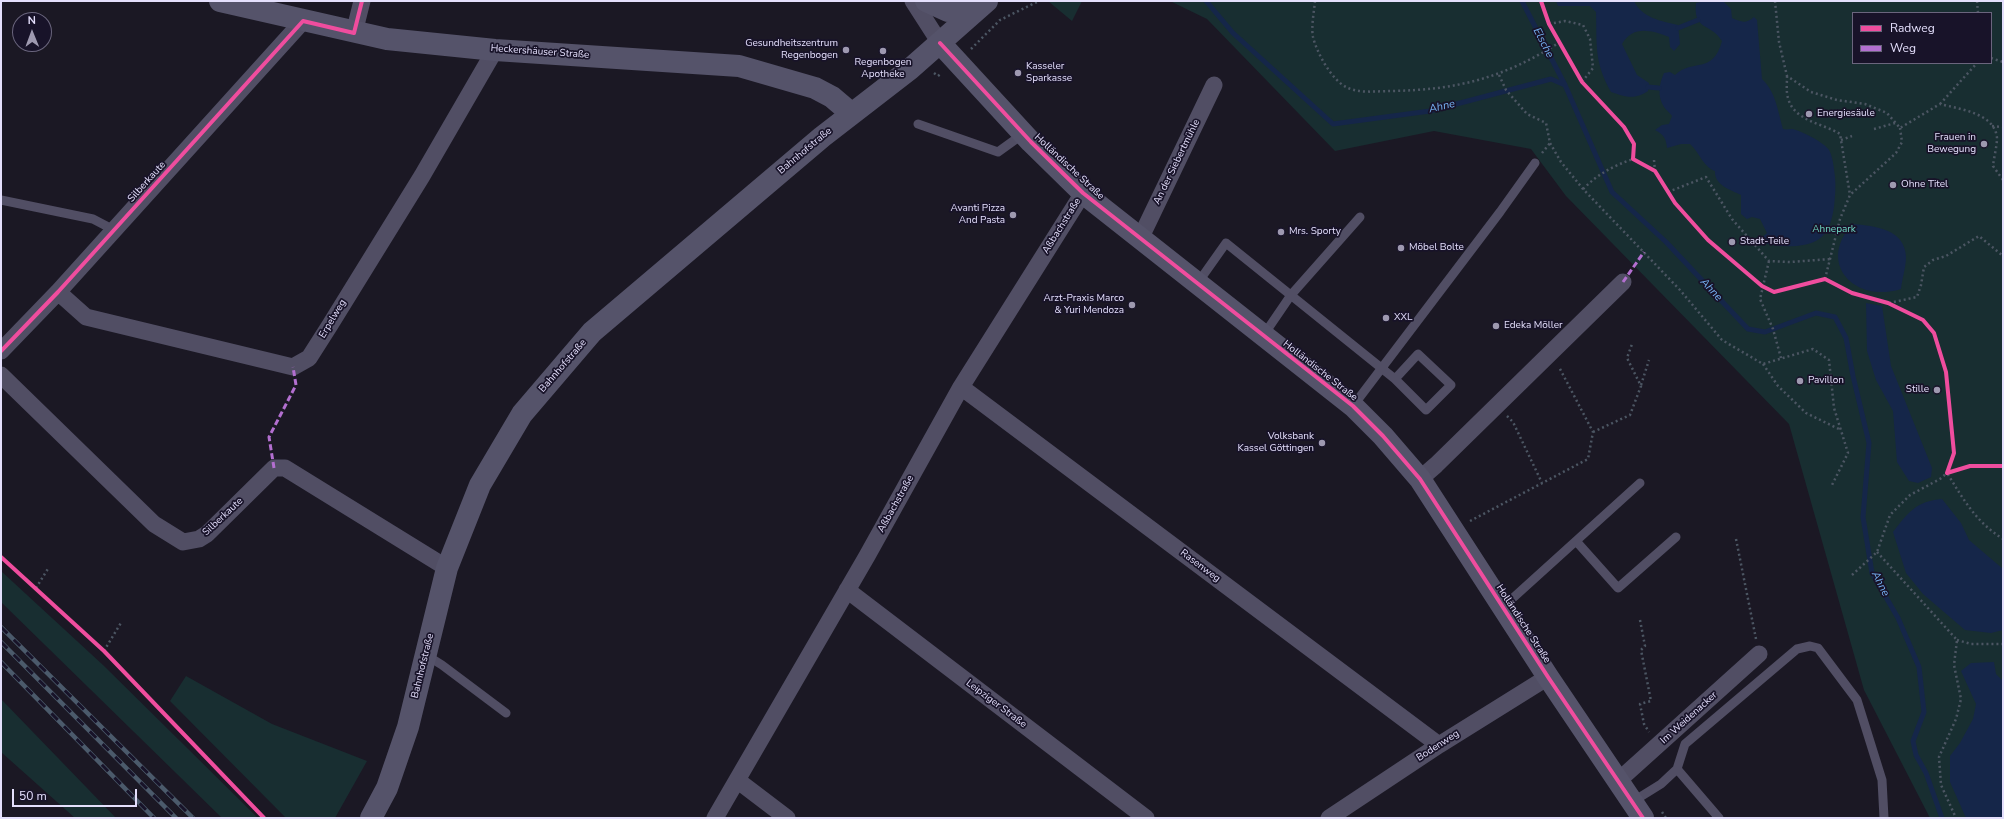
<!DOCTYPE html>
<meta charset="utf-8">
<style>
body{margin:0}
#map{position:relative;width:2004px;height:819px;overflow:hidden;background:#1b1824;font-family:"Nunito Sans",sans-serif}
canvas{display:block}
.frame{position:absolute;inset:0;border:2px solid #e4dffc;pointer-events:none}
.legend{position:absolute;left:1852px;top:12px;width:140px;height:52px;box-sizing:border-box;background:#181329;border:1px solid #6a657d;margin:0;padding:5px 7px;list-style:none;font-size:12px;color:#e4dffc}
.legend li{display:flex;align-items:center;gap:8px;height:20px}
.legend b{width:20px;border:1px solid #6a657d}
.north{position:absolute;left:12px;top:12px;width:40px;height:40px;box-sizing:border-box;background:#181329;border:1px solid #6a657d;border-radius:50%;rotate:359deg;font-size:11px;font-weight:700;line-height:16px;text-align:center;color:#e4dffc}
.north::after{content:'';display:block;margin:auto;width:14px;height:18px;background:#9e99b0;clip-path:polygon(50% 0,100% 100%,50% 72%,0 100%)}
.scale{position:absolute;left:12px;top:789px;width:125px;height:18px;box-sizing:border-box;border:2px solid #e4dffc;border-top:0;padding-left:5px;font-size:12px;line-height:14px;white-space:nowrap;color:#e4dffc;-webkit-text-stroke:3px #181329;paint-order:stroke}
</style>
<div id="map">
<canvas width="2004" height="819"></canvas>
<div class="frame"></div>
<ul class="legend">
<li><b style="height:5px;background:#ef4d9e"></b>Radweg</li>
<li><b style="height:5px;background:#b36fd0"></b>Weg</li>
</ul>
<div class="north">N</div>
<div class="scale">50 m</div>
</div>
<script>
const context = document.querySelector('canvas').getContext('2d');
context.lineJoin = 'round';
function paint(path, color) {
  context.fillStyle = color;
  context.fill(path, 'evenodd');
}
function trace(path, color, width, dash) {
  context.strokeStyle = color;
  context.lineWidth = width;
  context.lineCap = dash ? 'butt' : 'round';
  context.setLineDash(dash || []);
  context.stroke(path);
}
function label(font, color, halo, rows, align = 'center') {
  context.font = font + ' "Nunito Sans",sans-serif';
  context.lineWidth = 3.5;
  context.setLineDash([]);
  context.textBaseline = 'middle';
  context.strokeStyle = halo;
  context.fillStyle = color;
  for (const [text, x, y, turn = 0] of rows) {
    context.save();
    context.translate(x, y);
    context.rotate((+turn || 0) * Math.PI / 180);
    context.textAlign = isNaN(turn) ? turn : align;
    if (halo) context.strokeText(text, 0, 0);
    context.fillText(text, 0, 0);
    context.restore();
  }
}
paint(new Path2D(`
 M1048 1H1082L1072 21Z
 M1170 1H2003V818H1930L1864 690 1789 424 1566 196 1531 149 1434 131 1335 151 1207 19ZM1853 13H1991V63H1853Z
 M1 571 103 665 258 818H222L1 602Z
 M186 676 272 724 367 761 335 818H286L170 701Z
 M1 699 116 818H75L1 752Z`), '#182e31');
paint(new Path2D(`
 M1556 1H1634C1642 18 1661 21 1678 25L1680 44 1674 51 1670 47 1669 37C1651 30 1633 25 1622 44L1637 75 1649 83 1648 91C1634 100 1626 97 1611 92 1594 62 1597 45 1596 12L1590 6H1558Z
 M1704 1 1724 2 1731 9 1732 18C1741 22 1746 24 1754 17L1757 20 1762 79C1776 92 1778 112 1783 129 1786 130 1789 129 1792 129 1800 130 1825 143 1829 150 1833 157 1834 169 1835 177 1836 187 1835 196 1834 207 1830 232 1823 243 1797 246 1784 247 1772 246 1761 242V238L1767 233 1760 219 1752 217 1747 219 1741 214V195C1731 190 1714 185 1715 171 1703 167 1700 153 1690 144H1681L1667 148C1666 138 1664 135 1655 130L1662 125 1669 124 1672 116C1670 113 1666 110 1664 107 1657 96 1659 84 1664 73L1670 72 1675 75C1693 58 1713 75 1722 41 1710 22 1693 31 1696 3Z
 M1853 224C1875 226 1905 229 1906 257 1906 267 1902 279 1901 289 1854 304 1816 262 1853 224Z
 M1866 303 1882 306 1891 366 1932 468 1931 477 1918 483 1909 481 1897 462 1893 411 1876 380 1867 351Z
 M1942 499 1961 523 1969 540 2003 569V630L1991 633 1965 630 1923 594 1906 573 1893 532C1908 513 1916 501 1942 499Z
 M1994 662 1996 674 2003 681V818H1966L1950 782V756L1960 743 1973 719 1976 704 1961 671 1971 663Z`), '#152649');
trace(new Path2D(`
 M1206 1 1233 33 1333 124 1430 111 1551 79 1565 85 1612 192 1666 242 1748 329 1765 332 1816 313 1835 317 1846 338 1853 376 1869 443 1863 517 1872 573 1898 618 1919 667 1924 712 1913 741 1916 755 1926 773 1942 818
 M1522 1 1565 85
 M1678 28 1698 20
 M1648 87 1659 88`), '#152649', 5);
trace(new Path2D(`
 M1315 1C1314 12 1311 27 1313 37 1317 53 1331 79 1346 87 1359 94 1377 91 1391 91 1457 90 1504 78 1560 42
 M1541 1 1549 24 1582 82 1624 127 1634 144 1633 159 1655 171 1675 203 1708 240 1762 286 1774 292 1825 279 1852 293 1888 303 1923 320 1934 333 1946 372 1954 453 1947 473C1964 500 1975 521 2003 539
 M1775 1 1779 42 1787 76 1811 92 1837 100 1865 104 1887 113 1900 128 1940 104C1959 109 1995 113 1997 138 1997 146 1994 157 1993 166L2003 180
 M1977 1 1978 13
 M1549 24 1565 21 1583 25 1590 39 1593 68 1582 82
 M971 49 1000 20 1039 1
 M1991 58 2003 62
 M934 73 938 76 942 73
 M1499 75 1506 90 1527 114 1546 123 1550 143 1561 162 1583 189 1680 290 1722 340 1763 364 1813 349 1829 360 1834 408 1848 453 1831 487
 M1787 76C1787 83 1786 92 1788 98 1794 121 1822 123 1840 134L1850 195
 M1940 104 1977 63
 M1992 126 2003 127
 M1874 129 1895 123
 M1841 140 1852 136
 M1542 153 1550 143
 M1654 160 1655 171
 M1583 189C1598 174 1613 166 1633 159
 M1668 192 1706 177 1732 219 1769 261 1790 262 1830 259
 M1769 261 1760 299 1773 329 1781 358
 M1825 279 1840 219 1850 195 1896 153 1902 142 1900 128
 M1889 303 1917 297 1921 285 1924 267 1933 260 1946 256 1979 236 2003 256
 M1763 364 1778 386 1806 413 1841 430
 M1641 385 1649 360
 M1507 416 1513 422 1542 483
 M1593 432 1630 415 1641 386 1627 358 1632 344
 M1470 521 1588 459 1593 432 1559 367
 M1736 539 1756 639
 M1877 552 1957 640 1954 665 1961 699 1956 719 1939 757 1941 785 1956 818
 M1852 575 1877 552 1890 515 1910 495 1940 479 1947 473 1970 466H2003
 M36 588 49 567
 M1640 620 1645 646 1641 650 1651 701 1640 704 1644 724 1649 732
 M1957 640 1971 644H2003
 M104 651 122 621
 M1662 812 1666 818`), '#4c5663', 2.5, [2, 3]);
trace(new Path2D(`
 M918 124 998 152 1023 134
 M1 200 93 219 114 230
 M1197 284 1226 243 1395 379 1426 410 1451 385 1418 354 1395 379
 M1263 336 1291 295 1360 217
 M1353 406 1500 212 1535 163
 M1576 541 1618 588 1676 537
 M1503 607 1640 483
 M426 655 442 665 506 713
 M1677 769 1685 744 1797 649 1810 646 1818 648 1857 700 1882 780 1884 818
 M1632 802 1661 784 1677 769 1719 818`), '#514e64', 9);
trace(new Path2D(`
 M913 1 940 43
 M354 33 362 1
 M1140 239 1214 85
 M58 292 86 317 293 367 309 358 330 325 422 176 495 50
 M1 351 58 292 303 21
 M1 375 154 524 183 542 199 539 207 534 274 468H285L447 568
 M961 387 1439 745
 M1420 479 1436 465 1623 282
 M847 590 1146 818
 M737 780 787 818
 M1618 781 1759 654
 M715 818 867 556 961 387 1083 193
 M1329 818 1439 745 1548 677`), '#514e64', 17);
trace(new Path2D(`
 M220 1 387 39 495 50 739 66 815 88 832 97 852 114
 M926 1 948 11 981 6
 M940 43 1031 142 1083 193 1353 406 1383 436 1420 479 1548 677 1643 818
 M371 818 387 788 408 727 447 568 480 485 522 414 592 332 822 137 910 69 987 1`), '#55536a', 22);
const rail = new Path2D(`
 M1 627 193 818
 M1 642 176 818
 M1 662 154 818`);
trace(rail, '#4b5a6b', 4.5);
trace(rail, '#181329', 3, [9]);
trace(new Path2D(`
 M1623 282 1644 252
 M274 468 269 437 296 385 293 367`), '#b36fd0', 3, [6, 3]);
trace(new Path2D(`
 M1541 1 1549 24 1582 82 1624 127 1634 144 1633 159 1655 171 1675 203 1708 240 1762 286 1774 292 1825 279 1852 293 1888 303 1923 320 1934 333 1946 372 1954 453 1947 473
 M940 43 1031 142 1083 193 1353 406 1383 436 1420 479 1548 677 1643 818
 M1 351 58 292 303 21 354 33 362 1
 M1947 473 1970 466H2003
 M1 557 104 651 264 818`), '#ef4d9e', 4);
for (const [x, y, r, color] of [
 [846,50,4,"#9e99b0"],
 [883,51,4,"#9e99b0"],
 [1018,73,4,"#9e99b0"],
 [1809,114,4,"#9e99b0"],
 [1984,144,4,"#9e99b0"],
 [1893,185,4,"#9e99b0"],
 [1013,215,4,"#9e99b0"],
 [1281,232,4,"#9e99b0"],
 [1732,242,4,"#9e99b0"],
 [1401,248,4,"#9e99b0"],
 [1132,305,4,"#9e99b0"],
 [1386,318,4,"#9e99b0"],
 [1496,326,4,"#9e99b0"],
 [1800,381,4,"#9e99b0"],
 [1937,390,4,"#9e99b0"],
 [1322,443,4,"#9e99b0"]
]) {
  const dot = new Path2D();
  dot.arc(x, y, r, 0, 2 * Math.PI);
  context.fillStyle = color;
  context.fill(dot);
  trace(dot, '#181329', 1.5);
}
label('10px', '#e4dffc', '#181329', [
 ["Gesundheitszentrum",838,44,"right"],
 ["Regenbogen",838,56,"right"],
 ["Regenbogen",883,63,"center"],
 ["Apotheke",883,75,"center"],
 ["Kasseler",1026,67],
 ["Sparkasse",1026,79],
 ["Energiesäule",1817,114],
 ["Frauen in",1976,138,"right"],
 ["Bewegung",1976,150,"right"],
 ["Ohne Titel",1901,185],
 ["Avanti Pizza",1005,209,"right"],
 ["And Pasta",1005,221,"right"],
 ["Mrs. Sporty",1289,232],
 ["Stadt-Teile",1740,242],
 ["Möbel Bolte",1409,248],
 ["Arzt-Praxis Marco",1124,299,"right"],
 ["& Yuri Mendoza",1124,311,"right"],
 ["XXL",1394,318],
 ["Edeka Möller",1504,326],
 ["Pavillon",1808,381],
 ["Stille",1929,390,"right"],
 ["Volksbank",1314,437,"right"],
 ["Kassel Göttingen",1314,449,"right"]
], 'left');
label('10px', '#e4dffc', '#181329', [
 ["Heckershäuser Straße",540,52,4],
 ["Bahnhofstraße",805,151,-40],
 ["An der Siebertmühle",1177,162,-64],
 ["Holländische Straße",1069,167,43],
 ["Silberkaute",147,182,-48],
 ["Aßbachstraße",1062,226,-58],
 ["Erpelweg",333,319,-59],
 ["Bahnhofstraße",563,366,-49],
 ["Holländische Straße",1320,371,38],
 ["Aßbachstraße",896,504,-61],
 ["Silberkaute",223,517,-43],
 ["Rasenweg",1200,566,37],
 ["Holländische Straße",1523,624,57],
 ["Bahnhofstraße",423,666,-76],
 ["Leipziger Straße",996,704,37],
 ["Im Weidenacker",1689,718,-42],
 ["Bodenweg",1438,746,-33]
]);
label('10px', '#6fd7c3', '#181329', [
 ["Ahnepark",1834,230]
]);
label('italic 11px', '#76b2f3', '#181329', [
 ["Elsche",1543,43,63],
 ["Ahne",1442,107,-13],
 ["Ahne",1711,290,47],
 ["Ahne",1880,584,63]
]);
</script>
